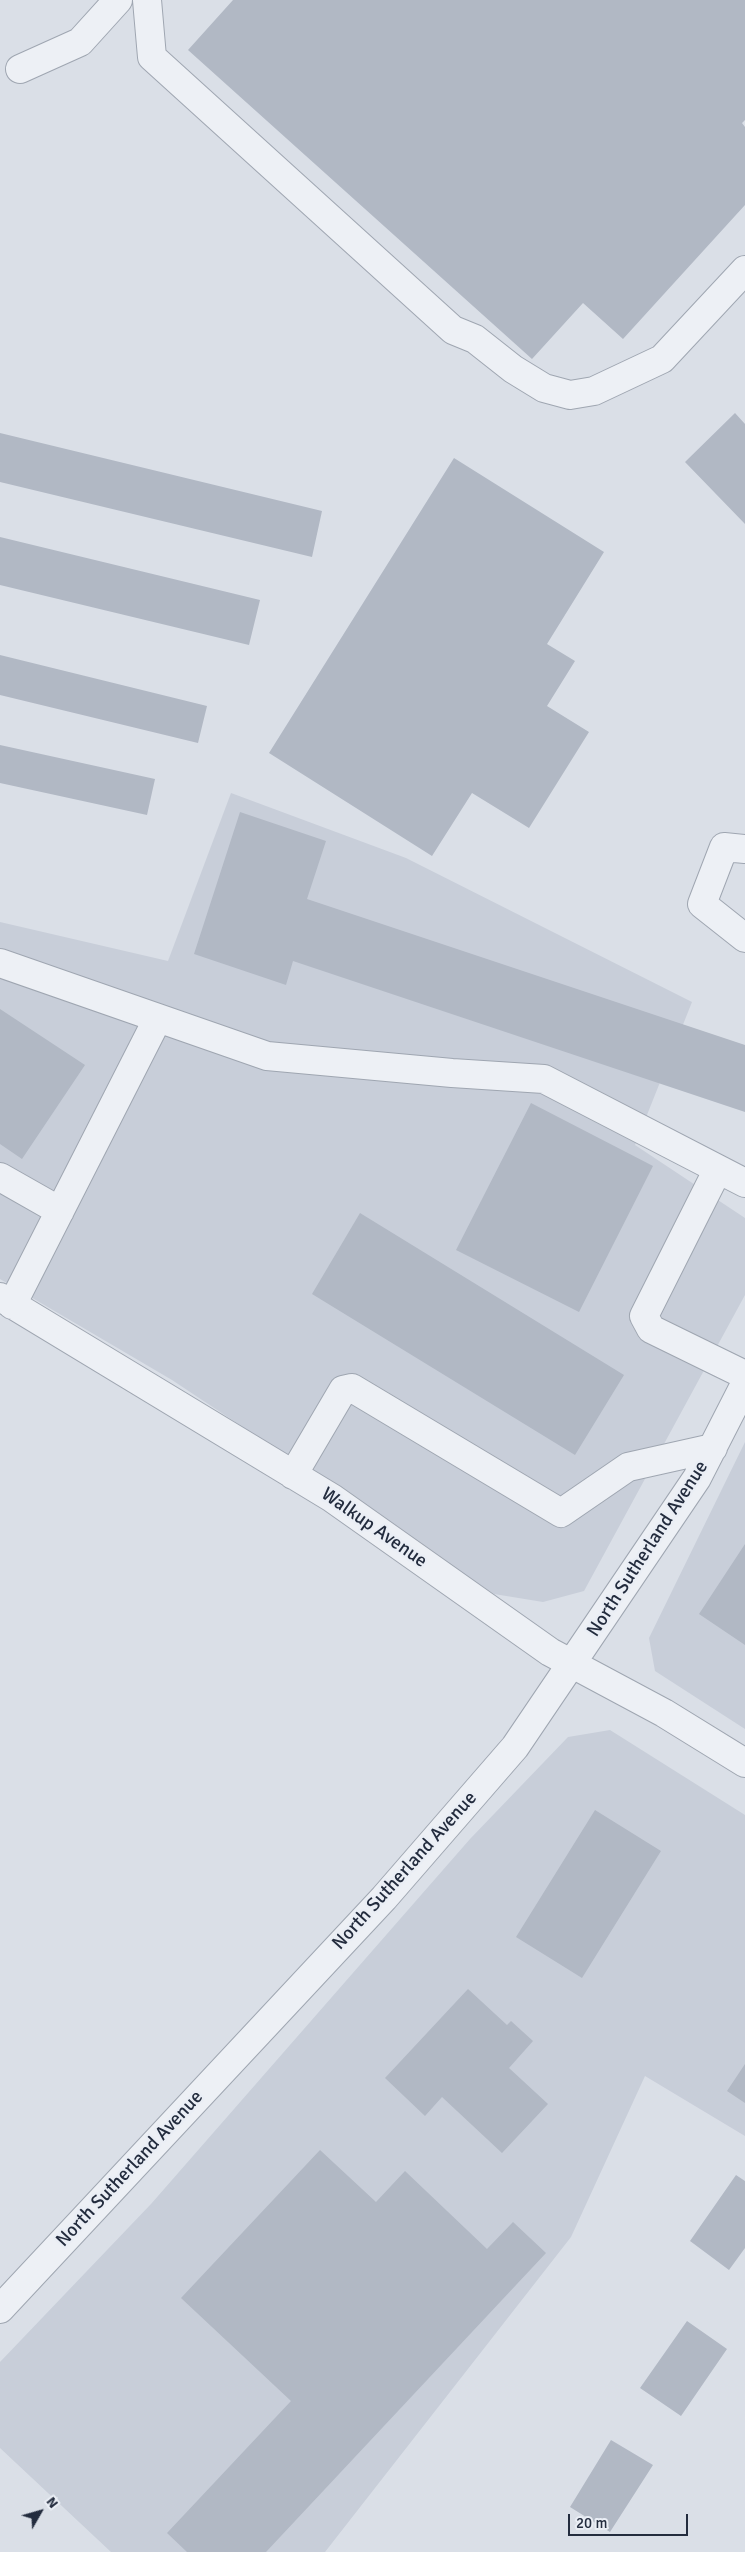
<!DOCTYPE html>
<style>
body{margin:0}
#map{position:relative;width:745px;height:2552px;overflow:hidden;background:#dadfe7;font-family:Signika,sans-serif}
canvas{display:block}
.north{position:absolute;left:15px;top:2487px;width:50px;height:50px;-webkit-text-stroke:4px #eaeef5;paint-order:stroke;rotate:52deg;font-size:14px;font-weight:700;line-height:20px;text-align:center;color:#232c3e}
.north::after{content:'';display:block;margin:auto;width:18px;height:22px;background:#232c3e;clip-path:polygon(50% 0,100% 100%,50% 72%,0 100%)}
.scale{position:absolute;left:568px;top:2514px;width:120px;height:22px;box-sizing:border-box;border:2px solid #232c3e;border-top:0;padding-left:6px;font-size:15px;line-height:18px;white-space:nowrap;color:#232c3e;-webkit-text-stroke:4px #eaeef5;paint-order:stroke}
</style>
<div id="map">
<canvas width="745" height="2552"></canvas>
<div class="north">N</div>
<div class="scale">20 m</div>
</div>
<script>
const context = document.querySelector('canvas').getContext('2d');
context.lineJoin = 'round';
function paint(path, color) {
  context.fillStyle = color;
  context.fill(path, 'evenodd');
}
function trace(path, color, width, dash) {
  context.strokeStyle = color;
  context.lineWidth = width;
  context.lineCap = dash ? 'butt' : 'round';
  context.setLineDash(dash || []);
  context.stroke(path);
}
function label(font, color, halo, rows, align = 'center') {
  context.font = font + ' Signika,sans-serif';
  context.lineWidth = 5;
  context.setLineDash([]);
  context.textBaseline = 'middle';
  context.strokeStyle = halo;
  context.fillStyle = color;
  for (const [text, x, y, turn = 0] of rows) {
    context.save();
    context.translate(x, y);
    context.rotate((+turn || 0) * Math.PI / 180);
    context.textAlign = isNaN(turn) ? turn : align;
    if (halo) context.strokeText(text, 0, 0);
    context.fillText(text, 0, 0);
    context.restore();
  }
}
paint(new Path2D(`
 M231 793 406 858 692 1002 635 1145 745 1218V1295L584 1591 543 1602 494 1594 172 1380 0 1279V922L168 961Z
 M745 1442V1729L655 1671 649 1638Z
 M610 1730 745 1815V2136L645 2076 571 2237 325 2552H111L0 2448V2362L151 2204 470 1839 568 1737Z`), '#c8ced9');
paint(new Path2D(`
 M233 0H745V120L742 123 745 127V205L623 339 583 303 532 359 188 50Z
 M735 413 745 424V524L685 462Z
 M0 433 322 511 312 557 0 482Z
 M454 458 604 552 547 644 575 661 547 706 589 732 529 828 472 793 432 856 269 753Z
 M0 537 260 600 249 645 0 585Z
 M0 655 207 706 198 743 0 695Z
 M0 745 155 779 147 815 0 783Z
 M240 812 326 841 307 899 745 1045V1112L293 961 286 985 194 954Z
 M0 1009 85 1065 22 1159 0 1144Z
 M531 1103 653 1166 579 1312 456 1250Z
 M360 1213 624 1375 575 1455 312 1294Z
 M745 1544V1645L699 1614Z
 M595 1810 661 1851 582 1978 516 1937Z
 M468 1989 507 2025 511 2021 533 2041 509 2068 548 2104 502 2153 442 2097 425 2116 385 2078Z
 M745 2064V2103L727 2091Z
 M320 2150 376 2202 405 2171 487 2249 513 2222 546 2253 266 2552H187L167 2533 291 2401 181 2298Z
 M736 2175 745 2181V2248L729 2270 690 2241Z
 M687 2321 727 2349 681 2416 640 2388Z
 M611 2440 653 2465 610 2532 570 2507Z`), '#b1b8c4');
const minor = new Path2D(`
 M147 0 152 57 453 330 475 339 513 369 544 388 570 395 594 391 662 359 745 270
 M20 69 80 42 118 0
 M745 849 724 847 702 904 745 938
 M0 963 267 1056 452 1073 544 1079 745 1183
 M718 1169 644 1316 651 1329 745 1375
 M0 1177 60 1211
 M0 1297 332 1498 550 1652 664 1713 745 1763
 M12 1305 158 1018
 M293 1475 343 1390 352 1388 561 1513 628 1467 713 1448
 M0 2309 384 1898 515 1747 697 1478 745 1384`);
trace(minor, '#9fa6b1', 30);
trace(minor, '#edf0f5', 28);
label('19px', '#232c3e', '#eaeef5', [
 ["Walkup Avenue",374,1528,35],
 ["North Sutherland Avenue",648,1549,-57],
 ["North Sutherland Avenue",405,1871,-48],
 ["North Sutherland Avenue",130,2169,-47]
]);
</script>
